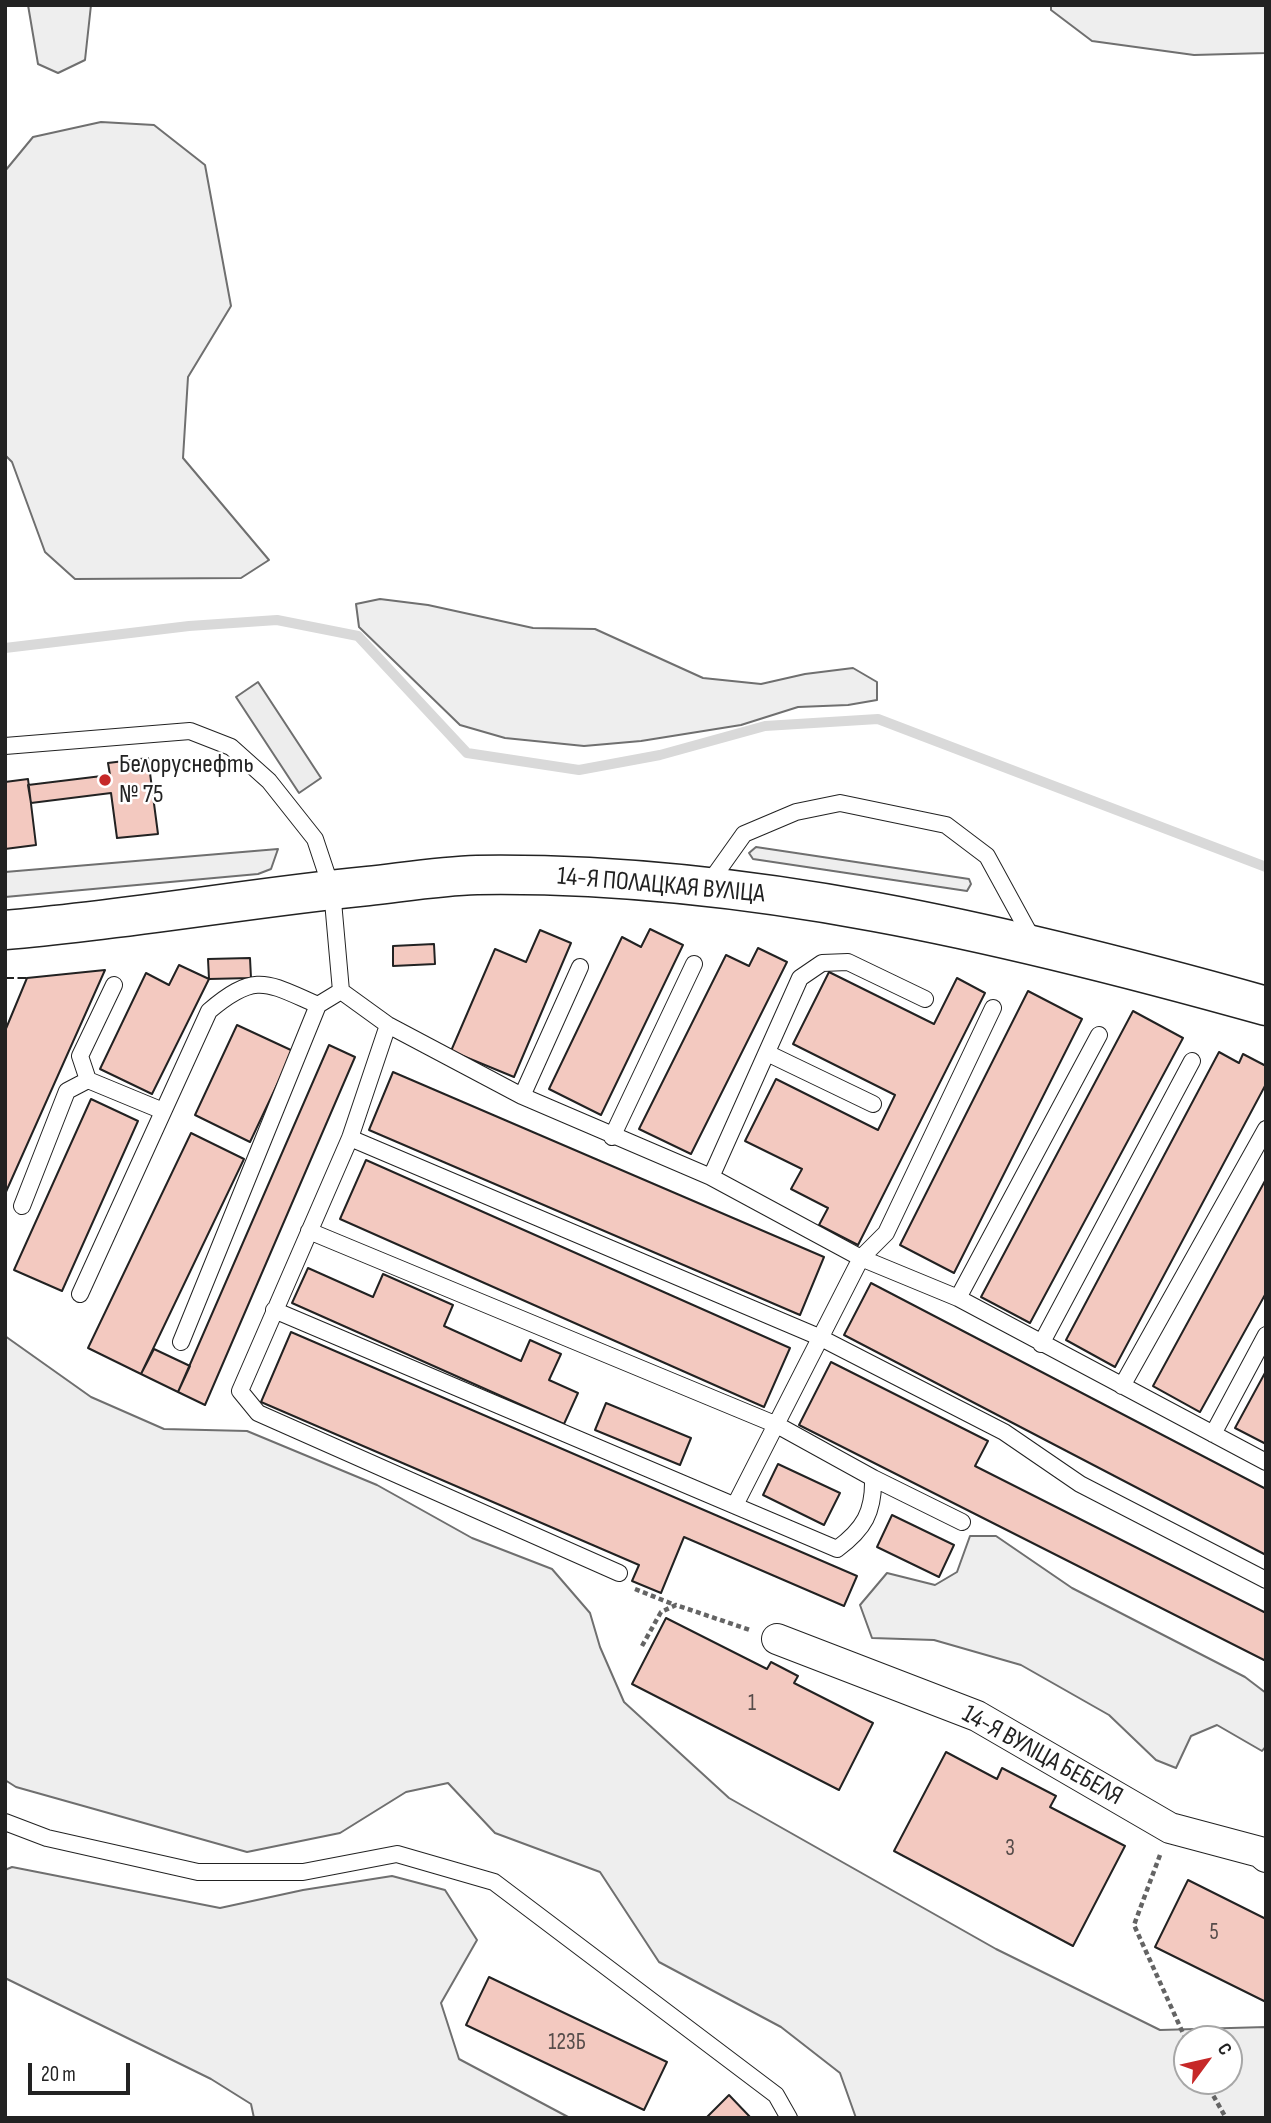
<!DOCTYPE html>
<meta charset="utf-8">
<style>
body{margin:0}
#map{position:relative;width:1271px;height:2123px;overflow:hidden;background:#fff;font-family:"Sofia Sans Condensed",sans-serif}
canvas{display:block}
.frame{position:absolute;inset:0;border:7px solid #222;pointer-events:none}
.north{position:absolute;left:1173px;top:2025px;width:70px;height:70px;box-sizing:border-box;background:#fff;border:2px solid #a7a7a7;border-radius:50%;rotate:57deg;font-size:19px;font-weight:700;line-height:28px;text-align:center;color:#222}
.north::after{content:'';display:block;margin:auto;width:24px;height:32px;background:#c62828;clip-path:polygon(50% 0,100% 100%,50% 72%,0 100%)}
.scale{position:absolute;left:28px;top:2063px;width:102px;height:32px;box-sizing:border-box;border:4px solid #222;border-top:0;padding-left:9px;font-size:21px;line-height:24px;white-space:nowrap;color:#222;-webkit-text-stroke:5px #fff;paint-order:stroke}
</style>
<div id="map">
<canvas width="1271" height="2123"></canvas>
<div class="frame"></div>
<div class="north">С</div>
<div class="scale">20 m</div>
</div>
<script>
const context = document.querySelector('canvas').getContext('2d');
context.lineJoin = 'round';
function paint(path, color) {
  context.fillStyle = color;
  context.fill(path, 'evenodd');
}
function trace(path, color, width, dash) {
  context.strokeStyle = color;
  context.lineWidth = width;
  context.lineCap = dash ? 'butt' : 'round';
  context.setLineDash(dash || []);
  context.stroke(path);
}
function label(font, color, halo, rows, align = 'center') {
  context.font = font + ' "Sofia Sans Condensed",sans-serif';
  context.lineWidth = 5;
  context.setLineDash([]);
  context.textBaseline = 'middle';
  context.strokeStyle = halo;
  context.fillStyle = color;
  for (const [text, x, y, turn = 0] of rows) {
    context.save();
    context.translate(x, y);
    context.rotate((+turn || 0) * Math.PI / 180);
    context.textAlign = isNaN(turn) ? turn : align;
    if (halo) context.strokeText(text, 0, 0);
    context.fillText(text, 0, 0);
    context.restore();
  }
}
const green = new Path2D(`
 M28 5H91L85 60 58 73 38 64Z
 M1051 5H1266V53L1194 55 1092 41 1051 10Z
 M101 122 154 125 205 165 231 306 188 377 183 458 269 560 241 578 75 579 45 552 12 462 5 455V171L33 137Z
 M380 599 428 605 533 628 595 629 703 678 761 684 805 674 853 668 877 682V700L848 705 798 707 741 725 641 741 584 746 505 738 460 725 359 627 356 604Z
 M756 847 969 879 971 884 967 891 753 859 749 853Z
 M278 849 271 869 258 874 5 897V872Z
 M5 1336 91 1397 164 1429 247 1431 377 1485 472 1538 552 1569 590 1613 600 1647 624 1702 729 1798 996 1949 1160 2030 1266 2027V2118H856L840 2073 781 2027 659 1962 600 1872 495 1833 448 1783 406 1792 340 1833 247 1852 16 1787 5 1780ZM1187 2039H1229V2081H1187Z
 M970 1536H996L1072 1588 1245 1677 1266 1693V1746L1262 1751 1217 1725 1191 1736 1176 1768 1156 1760 1109 1715 1021 1665 934 1640 872 1638 860 1605 887 1573 935 1585 957 1572Z
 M12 1867 220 1908 303 1890 392 1876 445 1890 477 1940 441 2003 459 2059 570 2118H254L251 2104 211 2079 5 1978V1870Z`);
paint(green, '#eee');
trace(green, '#6f6f6f', 2);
const parking = new Path2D(`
 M258 682 321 778 299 793 236 697Z`);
paint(parking, '#ededed');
trace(parking, '#6f6f6f', 2);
trace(new Path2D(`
 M5 648 189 626 277 620 358 636 467 753 579 770 660 755 765 726 878 719 1266 867`), '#d9d9d9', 10);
const building = new Path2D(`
 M148 758 158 834 117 838 111 793 31 803 28 785 110 775 108 763Z
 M28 779 36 845 5 849V782Z
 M650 929 683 945 601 1115 549 1089 622 937 641 947Z
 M540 930 571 943 514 1077 451 1051 495 949 526 962Z
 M434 944 435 964 393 966V946Z
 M758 948 787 962 691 1154 639 1129 726 955 749 966Z
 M250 958 251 978 209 979 208 959Z
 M179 965 209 979 152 1094 100 1069 146 973 169 985Z
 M105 970 5 1194V1031L27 978Z
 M829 972 934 1024 957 978 985 993 858 1245 819 1225 828 1208 791 1189 802 1169 745 1141 776 1079 878 1130 895 1095 793 1044Z
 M1028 991 1082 1019 954 1273 900 1245Z
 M1133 1011 1183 1038 1030 1323 981 1297Z
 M237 1025 293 1051 250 1142 195 1115Z
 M329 1045 355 1057 205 1405 178 1392Z
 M1219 1052 1239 1063 1243 1054 1266 1066V1084L1115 1367 1066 1340Z
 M393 1072 824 1257 800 1315 369 1130Z
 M91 1099 138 1121 62 1291 14 1270Z
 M191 1133 244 1159 141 1374 88 1348Z
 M366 1160 790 1348 764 1407 340 1219Z
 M1266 1179V1293L1200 1412 1153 1386Z
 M308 1268 373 1297 383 1274 453 1305 444 1326 521 1361 530 1340 561 1354 549 1380 578 1393 564 1424 292 1303Z
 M871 1283 1266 1489V1555L844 1335Z
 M291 1332 857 1576 844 1606 684 1537 661 1593 632 1581 639 1565 261 1402Z
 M154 1349 190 1366 178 1392 141 1374Z
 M831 1362 988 1441 975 1466 1266 1613V1661L799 1425Z
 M1266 1371V1444L1235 1428Z
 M606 1403 691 1438 680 1465 595 1430Z
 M778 1464 840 1493 824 1525 763 1495Z
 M892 1515 954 1545 939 1577 877 1547Z
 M666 1618 767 1669 771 1662 798 1676 794 1683 873 1723 839 1790 632 1684Z
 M946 1752 997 1779 1002 1768 1056 1796 1050 1807 1125 1846 1073 1946 894 1851Z
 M1188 1880 1266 1919V2002L1155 1947Z
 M489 1977 667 2062 644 2110 466 2025Z
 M729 2095 751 2118H706Z`);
paint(building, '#f3c9c0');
trace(building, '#222', 2);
const service = new Path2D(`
 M5 746 190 731 231 747 269 781 315 839 332 890 341 991 388 1025 522 1096 711 1177 861 1258 958 1298 1266 1462
 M707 886 744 834 796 812 840 803 946 825 987 856 1034 942
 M388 1025 350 1138 240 1391 258 1413 619 1573
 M767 1053 873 1104
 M88 1080 80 1056 114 985
 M522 1096 580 967
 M612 1137 694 964
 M350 1138 819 1337 1004 1432 1080 1484 1266 1580
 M711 1177 800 978 822 963 848 962 925 999
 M22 1206 67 1091 88 1080 163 1111
 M80 1294 209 1011C256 971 267 983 318 1005
 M958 1298 1099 1035
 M274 1310 837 1549C864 1529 874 1512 873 1478L777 1425 309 1231
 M181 1342 318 1005 341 991
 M1041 1344 1192 1061
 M1122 1386 1266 1129
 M1213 1434 1266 1335
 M873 1478 962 1522
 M735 1505 861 1258 886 1233 993 1008
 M5 1822 47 1838 198 1872H303L397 1854 494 1882 776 2095 789 2118`);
const minor = new Path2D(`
 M777 1639 977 1716 1170 1828 1260 1852 1266 1857`);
const secondary = new Path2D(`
 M5 930C127 920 247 898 368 886 404 882 441 876 477 875 745 871 1009 934 1266 1006`);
trace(service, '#222', 18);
trace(minor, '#222', 32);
trace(secondary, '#222', 41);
trace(new Path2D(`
 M635 1589 675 1605
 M642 1646 661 1612 676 1605 750 1630
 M1160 1855 1134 1925 1187 2042
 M1205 2081 1226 2118`), '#646464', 4.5, [5, 3.5]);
trace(service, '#fff', 16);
trace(minor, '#fff', 30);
trace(secondary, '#fff', 38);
trace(new Path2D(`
 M5 978H27`), '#222', 2, [9, 3.5]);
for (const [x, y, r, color] of [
 [105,780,7,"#c62828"]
]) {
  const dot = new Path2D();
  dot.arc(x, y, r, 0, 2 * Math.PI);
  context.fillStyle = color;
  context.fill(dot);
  trace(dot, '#fff', 2.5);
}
label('23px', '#564c4a', null, [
 ["1",752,1704],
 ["3",1010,1849],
 ["5",1214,1933],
 ["123Б",567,2043]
]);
label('26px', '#222', '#fff', [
 ["Белоруснефть",119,765],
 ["№ 75",119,795]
], 'left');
label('26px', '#222', '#fff', [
 ["14-Я ПОЛАЦКАЯ ВУЛІЦА",661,886,5],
 ["14-Я ВУЛІЦА БЕБЕЛЯ",1042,1756,29]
]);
</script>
